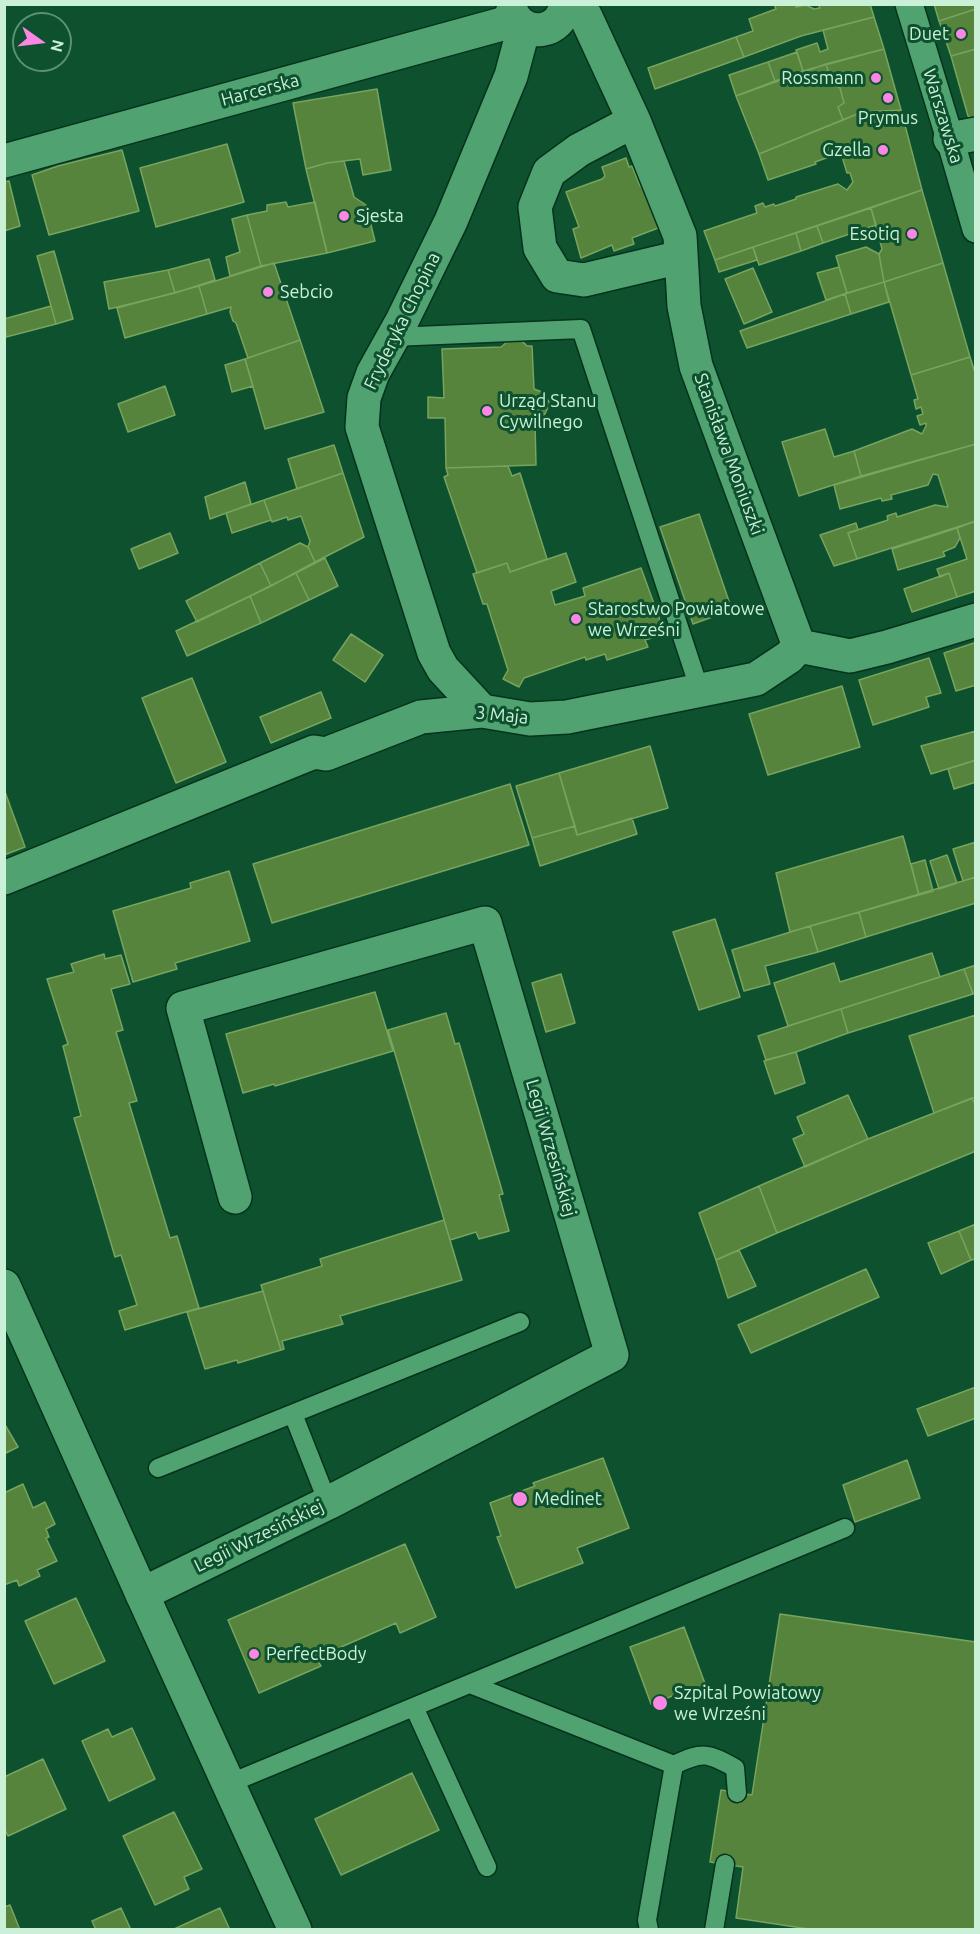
<!DOCTYPE html>
<meta charset="utf-8">
<style>
body{margin:0}
#map{position:relative;width:980px;height:1934px;overflow:hidden;background:#0d512f;font-family:Ubuntu,sans-serif}
canvas{display:block}
.frame{position:absolute;inset:0;border:6px solid #caf1d7;pointer-events:none}
.north{position:absolute;left:12px;top:12px;width:60px;height:60px;box-sizing:border-box;background:#0d512f;border:2px solid #599172;border-radius:50%;rotate:104deg;font-size:16px;font-weight:700;line-height:24px;text-align:center;color:#caf1d7}
.north::after{content:'';display:block;margin:auto;width:21px;height:27px;background:#fc86e3;clip-path:polygon(50% 0,100% 100%,50% 72%,0 100%)}
</style>
<div id="map">
<canvas width="980" height="1934"></canvas>
<div class="frame"></div>
<div class="north">N</div>
</div>
<script>
const context = document.querySelector('canvas').getContext('2d');
context.lineJoin = 'round';
function paint(path, color) {
  context.fillStyle = color;
  context.fill(path, 'evenodd');
}
function trace(path, color, width, dash) {
  context.strokeStyle = color;
  context.lineWidth = width;
  context.lineCap = dash ? 'butt' : 'round';
  context.setLineDash(dash || []);
  context.stroke(path);
}
function label(font, color, halo, rows, align = 'center') {
  context.font = font + ' Ubuntu,sans-serif';
  context.lineWidth = 6;
  context.setLineDash([]);
  context.textBaseline = 'middle';
  context.strokeStyle = halo;
  context.fillStyle = color;
  for (const [text, x, y, turn = 0] of rows) {
    context.save();
    context.translate(x, y);
    context.rotate((+turn || 0) * Math.PI / 180);
    context.textAlign = isNaN(turn) ? turn : align;
    if (halo) context.strokeText(text, 0, 0);
    context.fillText(text, 0, 0);
    context.restore();
  }
}
const building = new Path2D(`
 M774 4H795L796 7 806 5 814 9 820 8 818 4H870L874 17 801 36 744 57 736 37 753 31 749 19 776 9Z
 M934 4H976V9L939 21Z
 M976 9V49L951 56 939 21Z
 M874 17 884 49 803 71 796 50 817 43 820 52 828 49 823 30Z
 M736 37 744 57 655 89 648 68Z
 M884 49 901 110 862 112 843 120 838 107 844 103 840 88 832 83 826 64Z
 M976 49V121L968 116 951 56Z
 M797 52 803 71 775 81 768 62Z
 M768 62 775 81 736 96 729 75Z
 M826 64 832 83 840 88 844 103 838 107 843 120 759 154 736 96Z
 M377 89 391 170 363 175 360 159 327 163 306 169 293 103Z
 M901 110 922 190 715 260 704 231 757 213 755 206 763 203 765 207 774 204 775 206 796 199V197L838 184 847 190 853 182 850 173H847L840 150 835 146 832 156 815 162 816 164 768 180 759 154 862 112Z
 M227 144 244 202 156 227 140 168Z
 M122 150 139 211 49 235 32 175 58 166Z
 M626 158 629 167 632 166 640 186 649 183 666 225 632 238 634 244 614 251 612 245 581 258 573 229 579 227 566 192 602 179 605 176 602 167Z
 M344 161 354 197 366 205 375 241 327 253 306 169 327 163Z
 M9 181 20 226 4 231V182Z
 M922 190 943 263 884 282 879 254 882 249 871 208Z
 M286 202 288 207 315 202 327 253 261 266 247 215 267 211V205Z
 M871 208 876 225 823 243 817 226Z
 M247 215 261 266 230 276 226 257 240 252 232 219Z
 M817 226 823 243 801 251 796 233Z
 M796 233 801 251 759 265 753 247Z
 M753 247 757 260 719 272 715 260Z
 M866 247 879 254 884 282 847 293 836 256Z
 M54 251 73 319 56 324 37 256Z
 M209 259 215 280 175 293 168 270Z
 M274 263 300 340 248 358 236 323 233 321 230 312 231 307 207 314 199 286Z
 M943 263 970 357 911 375 884 282Z
 M839 267 847 293 826 300 817 273Z
 M753 268 772 312 744 324 725 279Z
 M168 270 175 293 109 309 104 282Z
 M884 282 889 302 851 314 845 294Z
 M199 286 207 314 125 338 117 308Z
 M845 294 851 314 747 348 740 331Z
 M51 306 56 324 6 337 4 319Z
 M300 340 324 412 265 429 245 359Z
 M522 341 527 346H532L534 389 542 392 550 403 543 418 535 422 536 465 446 468 445 418H428V397L444 398 442 349 501 347 507 342Z
 M970 357 976 376V444L861 476 854 451 912 429 922 434 926 426V423L920 425 917 416 923 414 921 407 916 409 914 400 918 399 911 375Z
 M245 359 253 386 232 392 225 365Z
 M165 386 175 415 128 432 118 404Z
 M825 429 834 457 854 451 861 476 799 496 782 442Z
 M976 444V521L857 559 848 533 888 520 887 516 896 513 897 517 935 505 948 507 938 475 933 474 928 485 891 495 892 499 882 501 881 498 840 509 834 485Z
 M334 445 343 473 297 489 288 459Z
 M508 466 512 476 520 473 547 559 510 572 507 563 477 573 444 477 448 475 446 468Z
 M343 473 364 537 315 562 308 547 310 541 301 516 288 520 287 517 272 522 264 500Z
 M245 482 251 504 210 519 205 497Z
 M264 500 271 520 232 533 226 513Z
 M699 514 732 610 693 624 660 527Z
 M976 521V591L957 597 949 573 940 577 937 569 967 559 957 528Z
 M856 523 858 530 848 533 857 559 834 566 820 535Z
 M957 528 960 538 955 547 943 552 945 556 898 570 892 549Z
 M170 533 178 553 139 569 131 549Z
 M300 543 308 547 315 562 271 586 260 563Z
 M566 553 576 582 551 591 555 605 585 596 583 588 641 568 665 634 645 640 648 647 607 660 605 654 586 660 585 657 524 678 519 687 503 679 508 670 487 604H483L473 574 507 563 510 572Z
 M325 558 338 586 309 600 296 573Z
 M260 563 271 586 197 622 186 601Z
 M296 573 309 600 261 623 250 596Z
 M949 573 957 597 912 612 904 589Z
 M250 596 261 623 187 656 176 631Z
 M351 634 383 655 365 682 333 660Z
 M974 643H976V685L956 691 944 653Z
 M929 658 941 693 926 697 929 707 873 725 859 680Z
 M192 678 226 762 176 783 142 698Z
 M842 686 860 747 768 775 749 714Z
 M321 692 331 718 271 743 260 717Z
 M976 731V760L931 774 921 746Z
 M650 746 668 808 577 835 559 773Z
 M976 760V782L954 789 948 769Z
 M559 773 575 826 532 838 516 786Z
 M510 784 529 845 272 923 253 864Z
 M4 789 25 847 4 855Z
 M632 818 637 834 540 866 532 838 575 826 577 835Z
 M903 836 919 895 790 932 776 873Z
 M976 842V877L963 881 953 849Z
 M947 855 957 883 939 889 930 861Z
 M925 860 933 891 919 895 911 864Z
 M229 871 250 941 175 963 177 969 133 982 113 911 191 888 190 883Z
 M976 877V903L866 937 859 912Z
 M859 912 866 937 818 952 810 926Z
 M715 919 740 997 699 1010 673 932Z
 M810 926 818 952 765 966 770 984 744 991 732 950Z
 M932 953 940 977 788 1026 774 983 834 963 840 982Z
 M104 954 105 959 121 955 130 984 111 989 123 1030 116 1032 137 1101 129 1103 170 1238 177 1236 199 1308 125 1330 119 1311 137 1305 121 1255 115 1257 74 1118 81 1116 63 1046 68 1044 47 979 74 972 71 964Z
 M976 965V993L973 994 964 969Z
 M964 969 973 994 848 1033 841 1009Z
 M561 974 575 1023 546 1032 532 983Z
 M375 992 393 1051 275 1086 274 1084 243 1093 226 1034Z
 M841 1009 848 1033 796 1052 766 1060 758 1036Z
 M446 1013 455 1044 459 1043 503 1194 499 1195 509 1231 479 1239 476 1232 450 1240 388 1030Z
 M976 1015V1097L934 1113 909 1036Z
 M796 1052 805 1083 775 1094 764 1061Z
 M848 1095 868 1139 805 1167 793 1139 804 1134 797 1117Z
 M972 1098 976 1106V1151L777 1233 759 1186 868 1139Z
 M759 1186 777 1233 716 1260 699 1213Z
 M444 1220 462 1280 340 1316 343 1324 282 1341 284 1349 281 1350 261 1285 322 1266 320 1259Z
 M976 1224V1259L971 1260 959 1231Z
 M959 1231 971 1260 941 1274 928 1243Z
 M739 1250 756 1286 728 1298 716 1260Z
 M866 1269 879 1297 751 1353 738 1325Z
 M263 1291 281 1350 238 1363 237 1360 205 1369 187 1312Z
 M976 1387V1418L928 1436 917 1409Z
 M4 1423 18 1447 4 1454Z
 M603 1458 629 1528 577 1548 583 1563 516 1588 497 1537 501 1536 490 1503 535 1486 533 1483Z
 M907 1460 920 1498 855 1522 843 1485Z
 M23 1484 33 1508 45 1502 55 1524 46 1529 49 1537 46 1538 57 1561 37 1570 40 1576 19 1586 17 1580 4 1585V1493Z
 M405 1544 436 1617 400 1633 396 1623 316 1658 321 1666 259 1693 228 1620Z
 M76 1598 105 1661 54 1684 25 1621Z
 M780 1614 976 1642V1930H815L736 1918 743 1867 710 1862 721 1790 752 1795Z
 M684 1627 707 1689 677 1700 675 1695 651 1704 630 1647Z
 M132 1728 155 1779 109 1801 82 1741 108 1729 112 1737Z
 M43 1759 66 1809 8 1836 4 1828V1777Z
 M412 1773 439 1830 341 1875 315 1819Z
 M174 1812 202 1869 184 1877 189 1889 155 1905 123 1836Z
 M10 1905 20 1930H4V1907Z
 M121 1908 131 1930H96L92 1921Z
 M220 1908 230 1930H172Z`);
paint(building, '#56843c');
trace(building, '#77a45f', 1.5);
const service = new Path2D(`
 M393 337 581 329 700 691
 M293 1414 328 1503
 M158 1468 520 1322
 M470 1684 674 1765 647 1920 649 1930
 M414 1707 487 1867
 M674 1765C703 1751 708 1753 735 1768L737 1793
 M228 1784 845 1528
 M714 1930 725 1864`);
const pedestrian = new Path2D(`
 M909 4 950 139 976 229`);
const minor = new Path2D(`
 M568 4 585 15 634 121 680 236 684 306 696 366 799 646
 M512 13C525 39 561 34 566 4
 M634 121 579 150 549 172 535 207 540 248 557 276 584 280 681 257
 M950 139 976 134
 M4 161 502 24 514 18
 M799 646 850 656 887 647 976 620
 M482 711 443 669 434 653 362 427 364 398 373 373 402 321 451 221 511 76 524 27
 M4 878 314 752 326 754 421 717 482 711 530 719 567 717 756 679 789 657 799 646
 M142 1594 328 1503 612 1355 485 923 183 1008 235 1197`);
const tertiary = new Path2D(`
 M4 1286 142 1594 295 1930`);
trace(service, '#05331b', 21);
trace(pedestrian, '#05331b', 30);
trace(minor, '#05331b', 36);
trace(tertiary, '#05331b', 36);
trace(service, '#51a271', 18);
trace(pedestrian, '#51a271', 27);
trace(minor, '#51a271', 33);
trace(tertiary, '#51a271', 33);
for (const [x, y, r, color] of [
 [961,34,6,"#fc86e3"],
 [876,78,6,"#fc86e3"],
 [888,98,6,"#fc86e3"],
 [883,150,6,"#fc86e3"],
 [344,216,6,"#fc86e3"],
 [912,234,6,"#fc86e3"],
 [268,292,6,"#fc86e3"],
 [487,411,6,"#fc86e3"],
 [576,619,6,"#fc86e3"],
 [520,1499,8,"#fc86e3"],
 [254,1654,6,"#fc86e3"],
 [660,1703,8,"#fc86e3"]
]) {
  const dot = new Path2D();
  dot.arc(x, y, r, 0, 2 * Math.PI);
  context.fillStyle = color;
  context.fill(dot);
  trace(dot, '#0d512f', 2);
}
label('18px', '#caf1d7', '#0d512f', [
 ["Duet",949,34,"right"],
 ["Rossmann",864,78,"right"],
 ["Prymus",888,118,"center"],
 ["Gzella",871,150,"right"],
 ["Sjesta",356,216],
 ["Esotiq",900,234,"right"],
 ["Sebcio",280,292],
 ["Urząd Stanu",499,401],
 ["Cywilnego",499,422],
 ["Starostwo Powiatowe",588,609],
 ["we Wrześni",588,630],
 ["Medinet",534,1499],
 ["PerfectBody",266,1654],
 ["Szpital Powiatowy",674,1693],
 ["we Wrześni",674,1714]
], 'left');
label('18px', '#caf1d7', '#0d512f', [
 ["Harcerska",260,90,-15],
 ["Warszawska",943,116,73],
 ["Fryderyka Chopina",402,321,-64],
 ["Stanisława Moniuszki",729,454,70],
 ["3 Maja",502,715,6],
 ["Legii Wrzesińskiej",551,1148,74],
 ["Legii Wrzesińskiej",259,1536,-26]
]);
</script>
